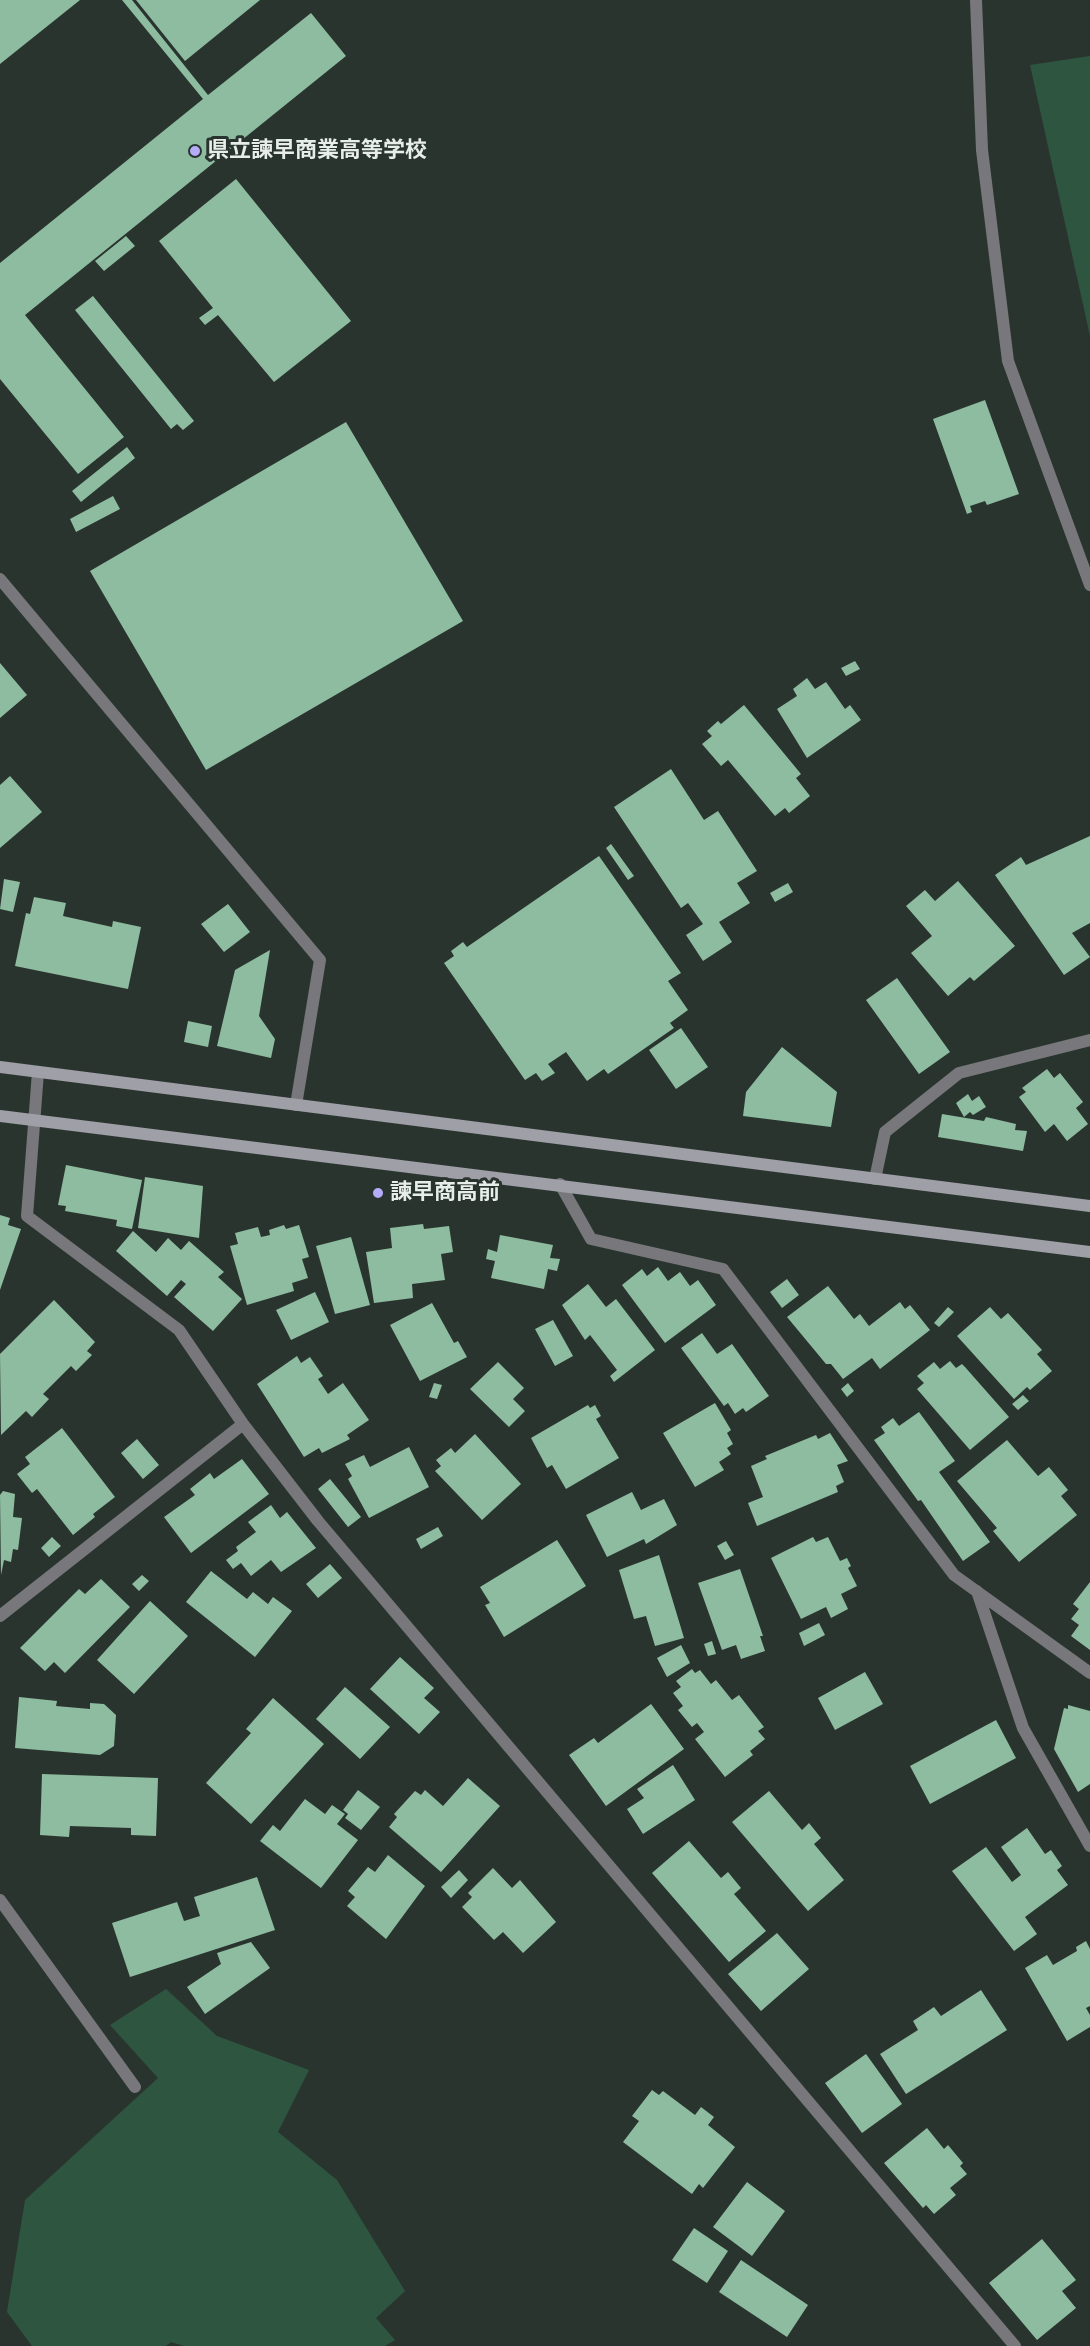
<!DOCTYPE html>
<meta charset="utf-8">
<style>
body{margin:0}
canvas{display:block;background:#2a342e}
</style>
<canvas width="1090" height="2346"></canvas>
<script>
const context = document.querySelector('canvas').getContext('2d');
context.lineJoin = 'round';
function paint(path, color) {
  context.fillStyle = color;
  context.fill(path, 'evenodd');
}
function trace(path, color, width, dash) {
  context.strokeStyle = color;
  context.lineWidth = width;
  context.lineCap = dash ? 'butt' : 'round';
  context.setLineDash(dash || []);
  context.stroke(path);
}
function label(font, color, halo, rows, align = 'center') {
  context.font = font + ' Figtree,"Noto Sans JP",sans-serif';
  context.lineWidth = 6;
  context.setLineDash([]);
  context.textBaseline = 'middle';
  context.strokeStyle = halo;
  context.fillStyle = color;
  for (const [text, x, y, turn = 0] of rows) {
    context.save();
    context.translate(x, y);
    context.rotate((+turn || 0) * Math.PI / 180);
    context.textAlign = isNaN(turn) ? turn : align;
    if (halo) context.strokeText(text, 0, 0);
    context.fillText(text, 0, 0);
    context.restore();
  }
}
paint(new Path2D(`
 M1090 56V336L1030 65Z
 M166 1989 217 2036 309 2070 278 2132 337 2180 405 2291 376 2318 395 2340 385 2346H184L171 2342 166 2346H32L7 2312 25 2200 158 2078 110 2025Z`), '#2e5540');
paint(new Path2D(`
 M0 0H80L0 64Z
 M122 0H132L208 95 311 13 346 56 25 315 124 437 78 474 0 379V263L203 99Z
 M136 0H260L185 61Z
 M236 179 351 321 274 382 218 315 205 325 199 318 213 308 159 241Z
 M126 236 135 246 104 271 95 261Z
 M93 296 194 421 183 430 177 424 171 429 75 310Z
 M985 400 1019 494 987 505 985 501 970 506 972 512 967 514 933 419Z
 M346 422 463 621 206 770 90 571Z
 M127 447 135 458 81 502 72 491Z
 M113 496 120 509 76 532 70 519Z
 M855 661 860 669 846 676 841 668Z
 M0 663 27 695 0 718Z
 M807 678 815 689 826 682 845 709 850 705 861 720 807 758 777 709 797 696 793 689Z
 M744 705 801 774 796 778 810 796 789 813 785 808 775 816 728 760 721 766 702 744 712 736 707 731 718 721 721 724Z
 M671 769 704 820 718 811 757 871 737 883 750 903 719 922 732 942 703 961 686 935 703 924 688 903 681 908 614 807Z
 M10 776 42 812 0 848V785Z
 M1090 836V923L1072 933 1090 957 1064 975 995 875 1021 857 1026 865Z
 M611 844 634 876 628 880 606 848Z
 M599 856 681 973 668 981 688 1010 670 1023 674 1028 608 1074 604 1069 587 1081 566 1052 548 1064 555 1073 542 1081 536 1073 525 1080 444 963 454 956 451 951 463 942 467 947Z
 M4 879 20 882 13 912 0 909Z
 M958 881 1015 946 974 981 970 977 948 996 911 953 932 936 906 906 925 890 935 901Z
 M788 883 793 892 775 902 770 893Z
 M34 897 66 903 63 916 112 927 113 921 141 927 128 989 15 966 26 913 30 914Z
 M228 904 250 932 224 952 201 924Z
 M270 950 259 1016 275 1039 271 1058 217 1046 235 970Z
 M897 978 950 1052 919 1074 866 1000Z
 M188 1021 212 1026 208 1047 184 1042Z
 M681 1028 708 1067 676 1089 649 1050Z
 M782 1047 837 1092 831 1127 743 1116 746 1092Z
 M1047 1069 1054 1078 1060 1073 1083 1102 1076 1108 1088 1124 1067 1141 1054 1124 1045 1132 1019 1097 1026 1092 1022 1088Z
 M968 1094 972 1101 979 1096 986 1107 973 1115 970 1112 964 1117 956 1103Z
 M942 1114 984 1121 986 1117 1016 1124 1015 1130 1027 1131 1023 1151 938 1137Z
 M66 1165 142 1180 132 1229 116 1226 117 1220 65 1211 66 1206 58 1205Z
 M145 1177 203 1186 199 1238 138 1228Z
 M0 1215 10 1218 8 1225 21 1229 0 1290Z
 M423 1224 424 1229 449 1226 453 1252 441 1254 445 1280 412 1284 413 1298 374 1303 366 1252 392 1248 390 1228Z
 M284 1225 286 1229 299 1225 309 1257 302 1259 308 1278 292 1283 294 1291 247 1305 230 1246 238 1244 235 1233 258 1227 261 1237 270 1235 269 1230Z
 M133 1231 156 1252 168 1238 181 1250 189 1241 224 1272 218 1277 242 1299 213 1331 174 1297 186 1284 181 1280 167 1296 116 1251Z
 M500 1235 553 1245 550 1258 560 1259 557 1271 548 1269 544 1289 491 1278 495 1261 486 1259 488 1249 497 1252Z
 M351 1237 370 1305 335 1314 316 1246Z
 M658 1267 668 1281 680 1272 690 1286 698 1280 716 1305 665 1343 622 1285 642 1269 647 1276Z
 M787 1279 799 1295 782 1308 770 1292Z
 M588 1284 606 1307 616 1299 655 1350 614 1382 610 1376 617 1370 590 1335 585 1340 562 1305Z
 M828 1286 854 1319 860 1314 869 1326 900 1302 905 1309 910 1305 930 1330 880 1369 872 1358 843 1379 831 1364H826L787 1317Z
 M315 1292 329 1322 291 1340 276 1310Z
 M54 1300 95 1342 87 1351 92 1355 76 1371 71 1366 43 1394 49 1399 32 1417 26 1411 1 1435 0 1354Z
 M432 1303 454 1343 458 1341 467 1357 420 1381 390 1325Z
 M948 1307 954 1312 939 1327 934 1323Z
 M990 1307 1001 1319 1008 1313 1042 1350 1037 1354 1052 1371 1030 1390 1027 1387 1014 1399 957 1336Z
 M553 1320 573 1356 555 1366 535 1329Z
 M702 1333 717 1354 732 1344 769 1396 746 1412 743 1408 735 1414 728 1403 724 1406 681 1348Z
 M297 1356 301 1363 310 1357 323 1376 318 1379 328 1394 343 1383 369 1420 347 1435 350 1439 322 1453 319 1448 304 1457 257 1384Z
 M950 1361 956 1368 962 1364 965 1367 1009 1417 970 1450 917 1389 924 1383 917 1376 934 1362 940 1369Z
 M498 1362 524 1388 513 1399 525 1411 509 1427 470 1389Z
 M434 1383 442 1385 437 1399 429 1397Z
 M848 1383 854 1391 847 1397 841 1389Z
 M1023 1395 1029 1401 1018 1410 1012 1404Z
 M715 1403 731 1430 727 1433 733 1444 727 1448 731 1454 719 1462 724 1470 695 1487 663 1433Z
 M588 1405 590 1408 595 1405 601 1416 596 1419 619 1458 566 1489 552 1465 547 1468 531 1438Z
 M919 1412 955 1461 939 1472 990 1542 963 1561 921 1500 918 1501 874 1440 885 1433 881 1427 893 1418 899 1426Z
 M62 1428 115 1497 93 1514 95 1517 73 1535 37 1489 32 1493 17 1474 30 1464 25 1457Z
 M830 1433 848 1461 837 1465 844 1482 836 1486 838 1492 757 1526 748 1503 763 1497 751 1466 767 1459 765 1456 816 1435 818 1439Z
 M475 1434 521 1484 482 1520 435 1471 441 1466 436 1460 451 1448 455 1453Z
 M137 1439 159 1465 143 1479 121 1453Z
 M1007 1440 1038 1476 1049 1467 1068 1490 1061 1496 1077 1515 1019 1562 993 1531 997 1528 957 1481Z
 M409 1447 429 1487 369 1518 348 1479 352 1476 345 1464 364 1455 370 1467Z
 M242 1459 269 1494 191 1553 164 1517 195 1495 190 1489 210 1473 214 1479Z
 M330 1479 361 1517 348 1527 318 1489Z
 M3 1491 15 1494 13 1517 22 1518 18 1550 13 1549 11 1562 4 1560 1 1575 0 1495Z
 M632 1492 641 1510 664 1499 677 1525 646 1544 644 1539 607 1557 586 1515Z
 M271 1505 280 1518 287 1512 316 1548 281 1572 271 1560 251 1576 241 1563 233 1569 226 1560 238 1551 236 1547 256 1532 248 1522Z
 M438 1527 443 1536 421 1549 416 1539Z
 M52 1537 61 1546 49 1557 41 1548Z
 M813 1537 816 1542 828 1537 840 1561 847 1558 851 1566 848 1568 857 1586 841 1594 848 1609 831 1618 826 1607 801 1619 771 1558Z
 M557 1540 586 1586 504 1637 485 1605 490 1603 480 1587Z
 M726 1541 734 1555 725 1560 717 1546Z
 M659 1555 684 1638 655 1646 646 1616 634 1619 619 1570Z
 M330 1564 342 1578 318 1598 306 1584Z
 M740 1569 763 1636H760L765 1651 741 1659 736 1645 722 1650 698 1583Z
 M211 1571 247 1599 253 1592 268 1604 273 1597 292 1611 255 1657 186 1602Z
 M142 1575 149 1581 139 1591 132 1584Z
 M101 1579 130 1607 65 1673 54 1662 45 1671 20 1648 79 1589 85 1594Z
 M1090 1582V1650L1071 1636 1079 1625 1071 1619 1079 1609 1073 1604Z
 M150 1601 188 1636 134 1694 97 1660Z
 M819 1623 825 1635 804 1646 799 1633Z
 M712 1641 716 1654 708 1656 704 1644Z
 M681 1645 690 1663 667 1677 657 1658Z
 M400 1657 434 1688 424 1698 440 1712 419 1734 370 1689Z
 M692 1669 695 1673 700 1670 711 1684 716 1680 732 1700 739 1695 764 1727 758 1731 765 1739 750 1751 753 1755 725 1777 695 1739 704 1732 697 1723 692 1727 678 1710 683 1706 673 1693 681 1687 676 1681Z
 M865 1672 883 1704 835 1730 818 1698Z
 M345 1687 390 1727 360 1759 316 1719Z
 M19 1697 57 1701 56 1706 90 1709V1703L104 1704 116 1715 114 1746 100 1755 15 1748Z
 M273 1698 324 1744 251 1824 206 1783 251 1733 246 1729Z
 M651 1704 684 1749 606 1806 569 1755 594 1738 598 1743Z
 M1068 1705 1090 1711V1784L1078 1792 1054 1749 1064 1708 1068 1709Z
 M996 1720 1016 1758 930 1804 910 1766Z
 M673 1765 695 1800 643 1834 627 1809 644 1798 637 1789Z
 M42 1774 158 1778 156 1836 131 1835V1828L70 1826 69 1837 40 1835Z
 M468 1778 500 1806 441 1872 389 1827 397 1817 394 1814 415 1791 421 1795 425 1790 443 1806Z
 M358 1790 380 1807 361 1830 345 1818 348 1814 343 1810Z
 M769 1791 802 1830 809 1823 821 1838 814 1844 844 1880 808 1911 732 1822Z
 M305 1799 325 1814 332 1805 345 1814 337 1824 358 1840 321 1888 260 1841 273 1825 280 1831Z
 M1027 1828 1045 1854 1051 1850 1062 1866 1057 1870 1068 1885 1025 1917 1037 1934 1014 1951 952 1871 986 1847 1012 1882 1021 1875 1001 1847Z
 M689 1841 721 1878 728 1872 741 1888 734 1894 766 1931 729 1962 652 1873Z
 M388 1855 425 1886 386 1939 347 1906 355 1897 348 1891 368 1867 375 1872Z
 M493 1868 512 1888 520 1880 556 1922 523 1953 503 1932 494 1940 462 1907 472 1897 468 1893Z
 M459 1870 468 1880 451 1898 441 1887Z
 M257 1877 275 1930 130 1977 112 1923 177 1902 184 1921 200 1916 194 1897Z
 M777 1933 809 1969 761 2011 728 1974Z
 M1086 1941 1090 1949V2006L1086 2008 1090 2015V2027L1067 2041 1025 1968 1047 1955 1053 1965 1077 1951 1076 1947Z
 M251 1942 270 1968 205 2014 187 1987 221 1964 217 1953Z
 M981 1990 1007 2030 906 2094 880 2054 918 2030 913 2021 934 2007 941 2016Z
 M866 2054 902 2104 862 2133 825 2083Z
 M652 2090 659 2095 663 2091 695 2115 701 2107 714 2117 708 2125 735 2147 703 2188 699 2184 692 2194 623 2142 639 2121 632 2116Z
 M927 2128 944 2149 948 2145 963 2163 960 2166 967 2174 950 2188 956 2195 934 2214 926 2205 923 2208 884 2163Z
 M747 2182 785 2211 752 2256 713 2227Z
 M694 2228 728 2251 707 2283 672 2260Z
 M1042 2239 1076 2280 1062 2291 1076 2308 1037 2340 989 2283Z
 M741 2260 808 2305 787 2337 719 2292Z`), '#8dbca0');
trace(new Path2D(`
 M0 579 320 960 296 1105`), '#78787c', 12);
trace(new Path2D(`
 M976 0 982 150 1008 361 1090 585
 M38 1072 27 1216 179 1330 243 1424 318 1521 1015 2346
 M875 1179 885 1132 959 1073 1090 1040
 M560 1184 591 1239 723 1269 954 1575 1090 1673
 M977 1591 1023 1728 1090 1846
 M0 1616 243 1424
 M0 1900 135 2087`), '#78787c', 12);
trace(new Path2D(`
 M0 1067 1090 1206
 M0 1116 1090 1252`), '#9f9fa7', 12);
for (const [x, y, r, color] of [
 [195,151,6,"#b4acf9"],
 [378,1193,6,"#b4acf9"]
]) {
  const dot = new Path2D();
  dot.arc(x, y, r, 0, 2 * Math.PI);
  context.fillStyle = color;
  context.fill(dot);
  trace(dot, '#2a342e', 2);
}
label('bold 22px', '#e7ede9', '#2a342e', [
 ["県立諫早商業高等学校",207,151],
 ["諫早商高前",390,1193]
], 'left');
</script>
